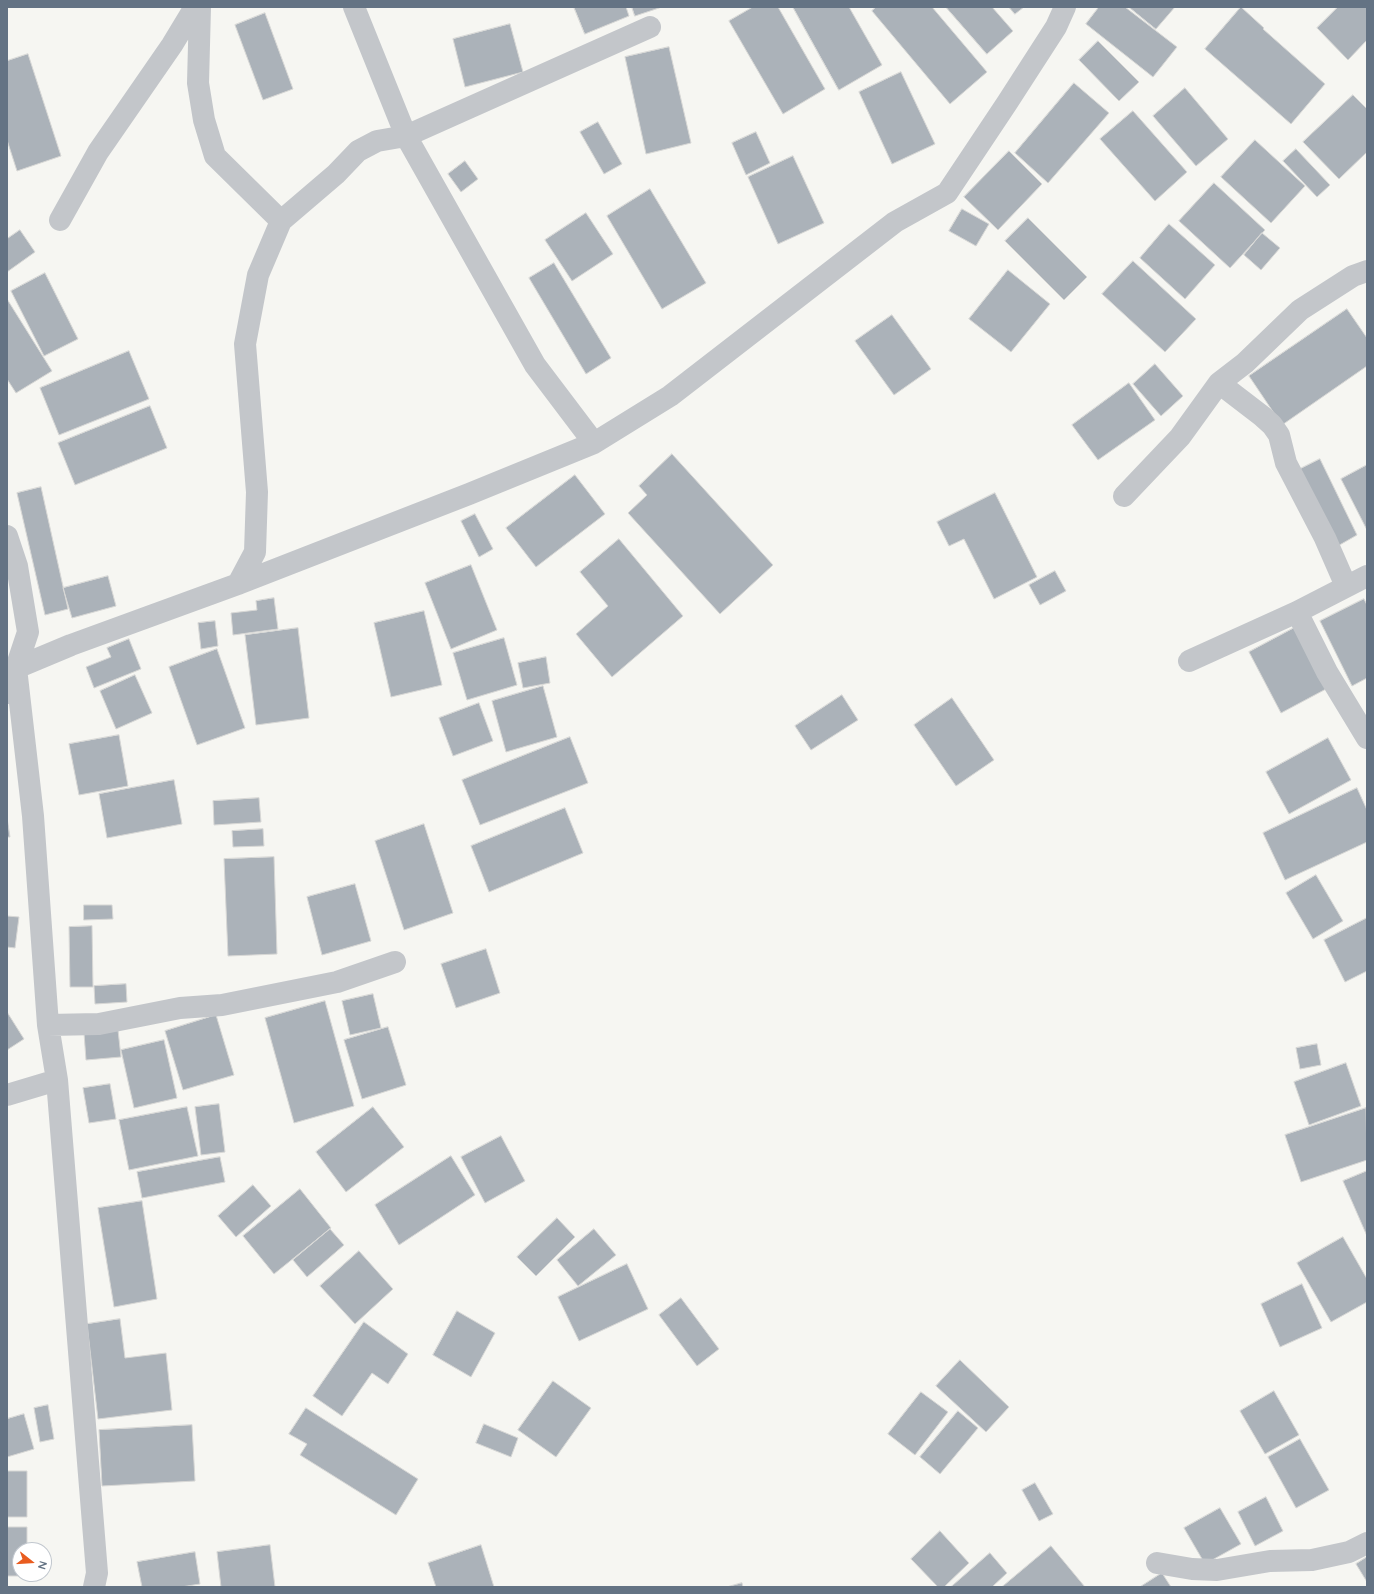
<!DOCTYPE html>
<style>
body{margin:0}
#map{position:relative;width:1374px;height:1594px;overflow:hidden;background:#f6f6f2;font-family:Quicksand,sans-serif}
canvas{display:block}
.frame{position:absolute;inset:0;border:8px solid #647384;pointer-events:none}
.north{position:absolute;left:12px;top:1542px;width:40px;height:40px;box-sizing:border-box;background:#fff;border:1px solid #c1c7ce;border-radius:50%;rotate:107deg;font-size:11px;font-weight:700;line-height:16px;text-align:center;color:#647384}
.north::after{content:'';display:block;margin:auto;width:14px;height:18px;background:#e95c1f;clip-path:polygon(50% 0,100% 100%,50% 72%,0 100%)}
</style>
<div id="map">
<canvas width="1374" height="1594"></canvas>
<div class="frame"></div>
<div class="north">N</div>
</div>
<script>
const context = document.querySelector('canvas').getContext('2d');
context.lineJoin = 'round';
function paint(path, color) {
  context.fillStyle = color;
  context.fill(path, 'evenodd');
}
function trace(path, color, width, dash) {
  context.strokeStyle = color;
  context.lineWidth = width;
  context.lineCap = dash ? 'butt' : 'round';
  context.setLineDash(dash || []);
  context.stroke(path);
}
const building = new Path2D(`
 M574 7H626L629 16 585 34Z
 M632 7H662L635 16Z
 M753 7H778L825 89 783 114 729 21Z
 M793 7H849L882 65 839 90Z
 M876 7H932L987 72 950 104 872 11Z
 M946 7H992L1013 31 987 54Z
 M1009 7H1024L1015 14Z
 M1099 7H1125L1177 47 1153 77 1086 24Z
 M1129 7H1175L1156 29Z
 M1241 7 1264 28 1263 29 1325 84 1291 124 1205 49Z
 M1338 7H1367V40L1348 60 1317 28Z
 M265 13 293 89 263 100 235 25Z
 M510 24 523 72 465 87 453 39Z
 M1098 41 1139 82 1119 101 1079 60Z
 M669 47 691 143 646 154 625 57Z
 M28 54 61 156 17 171 7 140V61Z
 M901 72 935 144 892 164 859 92Z
 M1074 83 1109 113 1048 183 1015 153Z
 M1185 88 1228 139 1196 166 1153 116Z
 M1353 95 1367 109V152L1339 179 1303 142Z
 M1133 111 1187 172 1155 201 1100 139Z
 M598 122 622 164 604 174 580 132Z
 M756 132 770 163 746 175 732 143Z
 M1255 140 1305 186 1271 223 1221 177Z
 M1296 149 1330 185 1317 197 1283 161Z
 M1009 151 1042 184 998 230 964 197Z
 M793 156 824 223 778 244 748 177Z
 M465 161 478 179 461 192 448 174Z
 M1214 183 1265 230 1230 268 1179 221Z
 M650 189 706 283 662 309 607 216Z
 M962 209 989 224 976 246 949 231Z
 M586 213 613 254 572 281 545 240Z
 M1028 218 1087 277 1064 300 1005 241Z
 M1169 224 1215 265 1185 299 1140 258Z
 M20 230 35 252 7 272V239Z
 M1262 233 1280 248 1261 270 1244 255Z
 M1133 261 1196 319 1165 352 1102 294Z
 M554 263 611 358 586 374 529 278Z
 M1008 270 1050 304 1011 352 969 319Z
 M45 273 78 339 44 356 11 291Z
 M7 299 52 371 16 393 7 379Z
 M1347 309 1367 338V366L1282 425 1249 376Z
 M892 315 931 369 894 395 855 341Z
 M129 351 149 399 59 435 40 388Z
 M1155 364 1183 396 1161 416 1133 384Z
 M1129 383 1155 420 1098 460 1072 425Z
 M150 406 167 448 75 485 58 443Z
 M672 454 773 565 720 614 628 513 647 495 639 486Z
 M1320 459 1357 535 1336 547 1298 470Z
 M1367 465V530L1341 479Z
 M575 475 605 514 536 567 506 528Z
 M41 487 68 609 45 615 17 493Z
 M995 493 1037 577 994 599 964 539 949 546 937 522Z
 M475 514 493 549 479 557 461 521Z
 M619 539 683 616 612 677 576 634 608 606 580 572Z
 M471 565 497 630 451 649 425 583Z
 M1055 571 1066 591 1040 605 1029 585Z
 M108 576 116 606 72 618 63 588Z
 M274 598 278 629 233 635 231 613 257 610 256 601Z
 M1364 599 1367 605V678L1352 686 1320 621Z
 M424 611 442 685 391 697 374 623Z
 M215 621 218 646 201 649 198 623Z
 M298 628 309 718 256 725 245 635Z
 M1294 628 1326 689 1281 713 1249 652Z
 M504 638 517 685 467 700 453 653Z
 M129 639 141 669 94 688 86 667 111 657 107 648Z
 M217 649 245 728 197 745 169 667Z
 M546 657 550 683 523 688 518 663Z
 M135 675 152 713 116 729 100 691Z
 M543 686 557 737 506 752 492 701Z
 M842 695 858 720 811 750 795 726Z
 M952 698 994 760 956 786 914 725Z
 M479 703 493 741 453 756 439 718Z
 M119 735 128 786 79 795 69 744Z
 M570 737 588 783 480 825 462 780Z
 M1328 738 1351 780 1289 814 1266 772Z
 M174 780 182 824 107 838 99 794Z
 M1357 788 1367 810V842L1285 880 1263 833Z
 M259 798 261 822 214 825 213 801Z
 M565 808 583 853 489 892 471 846Z
 M7 818 10 837H7Z
 M424 824 453 913 404 930 375 841Z
 M263 829 264 846 233 847 232 831Z
 M274 857 277 954 228 956 224 859Z
 M1316 875 1343 921 1313 939 1286 893Z
 M355 884 371 941 322 955 307 897Z
 M84 905H112L113 919 84 920Z
 M7 916 19 917 15 948 7 947Z
 M1367 918V971L1345 982 1324 940Z
 M92 926 93 987H70L69 927Z
 M486 949 500 993 456 1008 441 964Z
 M126 984 127 1002 95 1004 94 986Z
 M373 994 381 1028 350 1035 342 1001Z
 M325 1001 354 1106 294 1123 265 1018Z
 M7 1012 24 1039 7 1050Z
 M216 1015 234 1075 183 1090 165 1031Z
 M388 1027 406 1085 362 1099 344 1040Z
 M118 1030 121 1057 86 1060 84 1033Z
 M164 1040 177 1098 134 1108 121 1050Z
 M1317 1044 1321 1065 1300 1069 1296 1048Z
 M1346 1063 1361 1106 1309 1125 1294 1082Z
 M110 1084 116 1119 89 1123 83 1088Z
 M219 1104 225 1152 201 1155 195 1107Z
 M187 1107 198 1156 129 1170 119 1120Z
 M373 1107 404 1147 346 1192 316 1152Z
 M1366 1108 1367 1160 1301 1182 1285 1135Z
 M501 1136 525 1181 485 1203 461 1157Z
 M451 1156 475 1195 399 1245 375 1205Z
 M220 1157 225 1182 142 1198 137 1172Z
 M1367 1171V1236L1343 1181Z
 M253 1185 271 1206 236 1237 218 1216Z
 M300 1189 331 1228 274 1274 243 1236Z
 M142 1201 157 1299 114 1307 98 1208Z
 M557 1218 575 1237 536 1276 517 1257Z
 M330 1229 344 1245 307 1277 293 1260Z
 M594 1229 616 1255 578 1286 557 1260Z
 M1343 1237 1367 1279V1302L1331 1322 1297 1263Z
 M359 1251 393 1289 355 1324 320 1286Z
 M627 1264 648 1309 579 1341 558 1297Z
 M1302 1284 1322 1328 1280 1347 1261 1304Z
 M681 1298 719 1349 697 1366 659 1315Z
 M457 1311 495 1333 471 1377 433 1355Z
 M120 1319 125 1358 166 1353 172 1410 98 1419 87 1324Z
 M364 1322 408 1354 388 1384 372 1373 342 1416 313 1396Z
 M960 1360 1009 1407 986 1432 936 1386Z
 M553 1381 591 1408 556 1457 518 1430Z
 M1274 1391 1299 1435 1265 1454 1240 1411Z
 M921 1392 948 1412 915 1455 888 1434Z
 M48 1405 54 1439 40 1442 34 1408Z
 M306 1408 418 1479 396 1515 300 1455 307 1444 289 1434Z
 M958 1411 978 1428 940 1474 920 1457Z
 M24 1414 34 1449 7 1457V1419Z
 M484 1424 518 1438 511 1457 476 1443Z
 M192 1425 195 1481 102 1486 99 1430Z
 M1300 1439 1329 1490 1296 1508 1268 1457Z
 M7 1471H27V1517H7Z
 M1035 1483 1053 1514 1039 1521 1022 1490Z
 M1266 1497 1283 1531 1255 1546 1238 1512Z
 M1220 1508 1241 1544 1205 1564 1184 1528Z
 M7 1527H27V1550H20V1574H28V1576H7Z
 M940 1531 969 1563 944 1587H938L911 1559Z
 M270 1545 275 1587H221L217 1552Z
 M481 1545 494 1587H436L428 1563Z
 M1051 1546 1085 1587H1002Z
 M195 1552 200 1584 181 1587H142L137 1562Z
 M990 1553 1007 1573 992 1587H951Z
 M1367 1557V1582L1356 1564Z
 M1162 1573 1171 1587H1140Z
 M742 1583 743 1587H727Z`);
paint(building, '#abb2b9');
trace(building, '#d7d7d5', 1);
trace(new Path2D(`
 M200 7 198 83 204 120 215 156 281 221
 M354 7 406 136 535 365 594 443
 M60 220 98 152 172 45 195 7
 M1219 383 1245 363 1300 310 1353 276 1367 271
 M1124 496 1180 437 1219 383 1262 416 1272 425 1279 435 1286 463 1325 538 1346 586
 M7 536 17 566 28 632 16 668 33 816 48 1025 57 1080 97 1573 94 1587
 M238 584 255 552 257 492 245 344 258 275 281 221 336 174 358 151 377 141 406 136 650 27
 M1297 612 1327 672 1367 738
 M1189 661 1297 612 1367 576
 M7 693 16 668 71 645 238 584 469 494 594 443 670 396 895 222 947 193 1007 103 1056 27 1065 7
 M48 1025 99 1024 180 1008 222 1005 337 982 395 962
 M7 1095 57 1080
 M1157 1563 1192 1569 1217 1570 1270 1561 1312 1560 1349 1552 1367 1543`), '#c3c6ca', 22);
</script>
